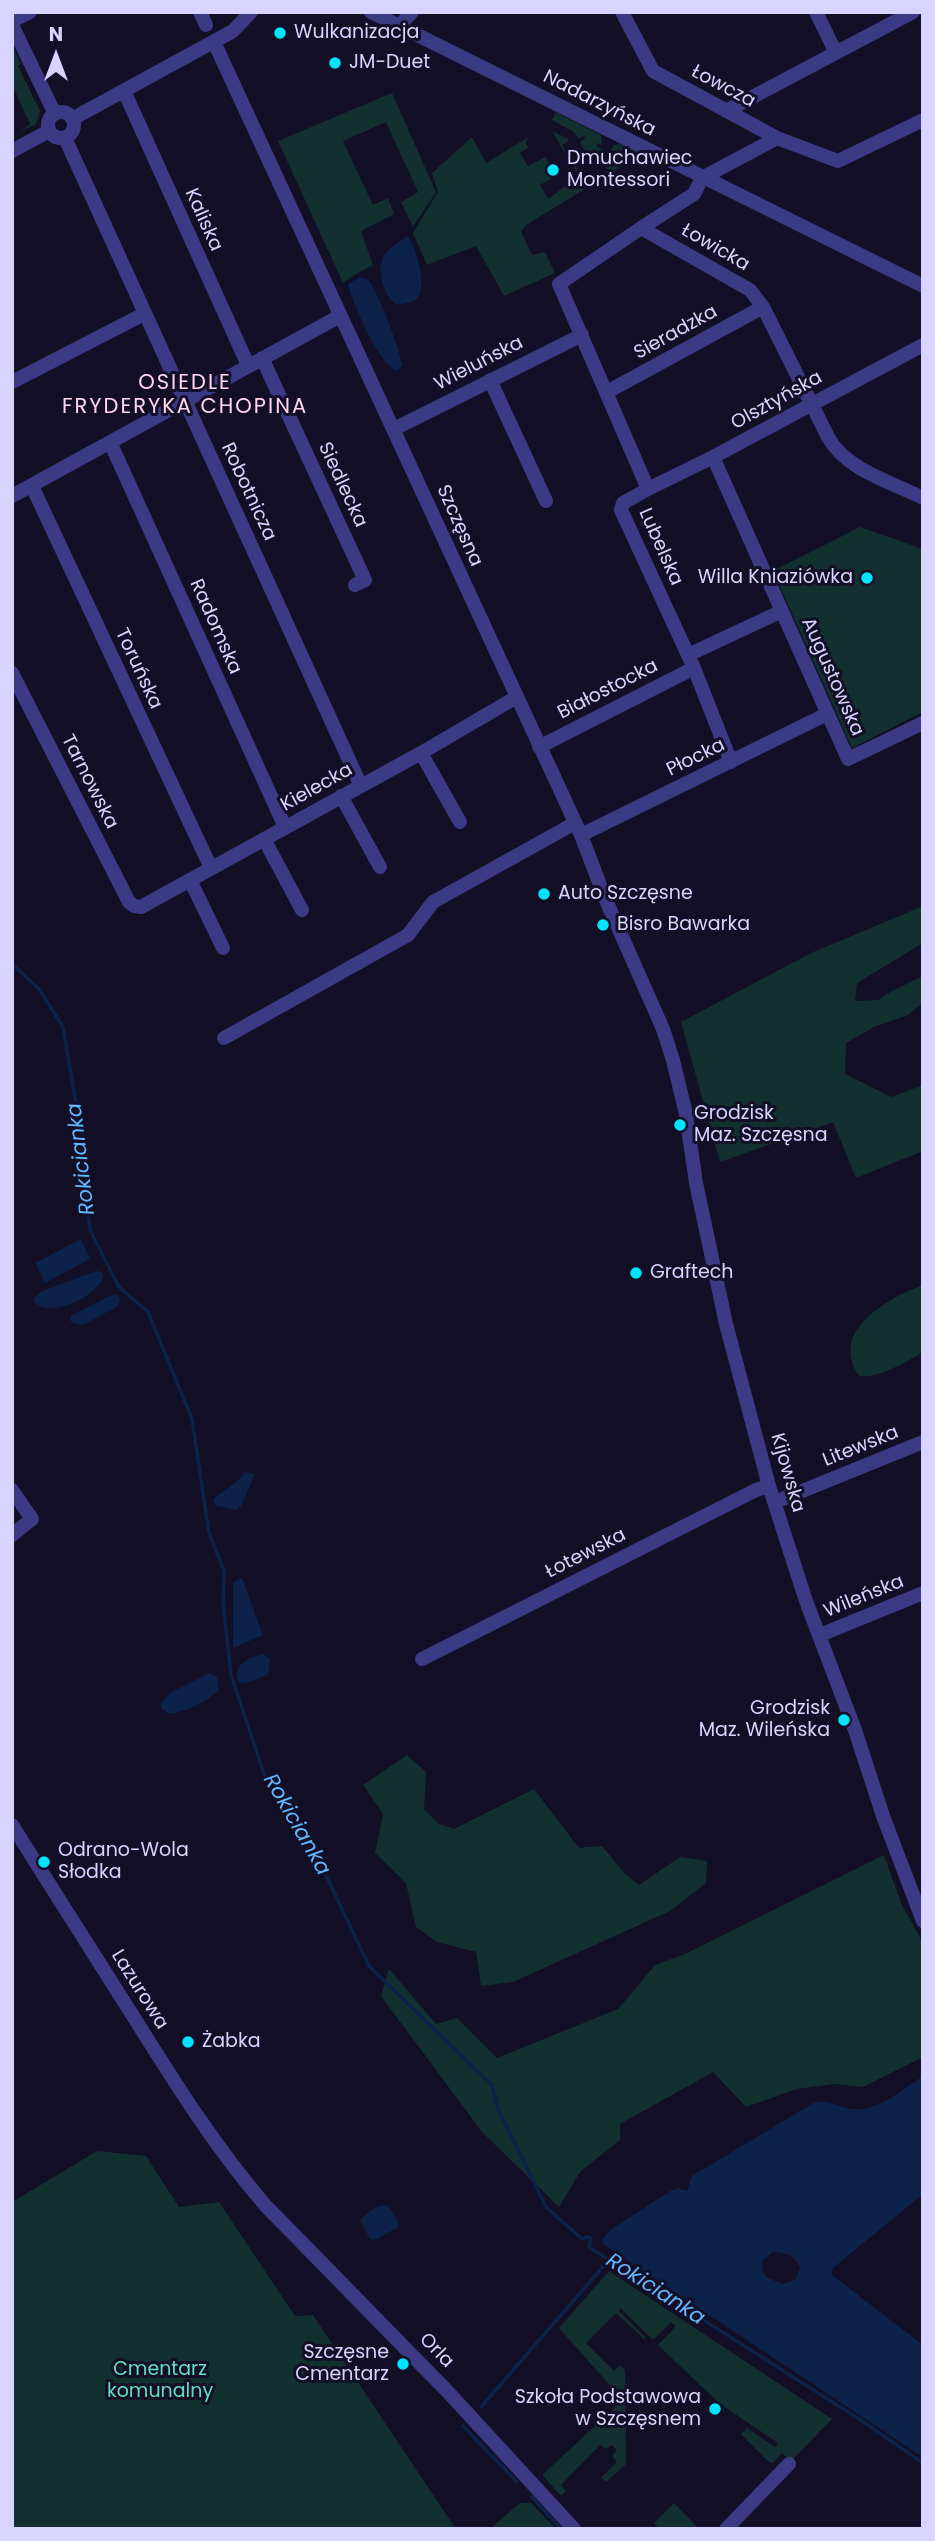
<!DOCTYPE html>
<meta charset="utf-8">
<style>
body{margin:0}
#map{position:relative;width:935px;height:2541px;overflow:hidden;background:#130f26;font-family:Poppins,sans-serif}
canvas{display:block}
.frame{position:absolute;inset:0;border:14px solid #d9d4ff;pointer-events:none}
.north{position:absolute;left:21px;top:21px;width:70px;height:70px;-webkit-text-stroke:5px #130f26;paint-order:stroke;rotate:0deg;font-size:19px;font-weight:700;line-height:28px;text-align:center;color:#d9d4ff}
.north::after{content:'';display:block;margin:auto;width:24px;height:32px;background:#d9d4ff;clip-path:polygon(50% 0,100% 100%,50% 72%,0 100%)}
</style>
<div id="map">
<canvas width="935" height="2541"></canvas>
<div class="frame"></div>
<div class="north">N</div>
</div>
<script>
const context = document.querySelector('canvas').getContext('2d');
context.lineJoin = 'round';
function paint(path, color) {
  context.fillStyle = color;
  context.fill(path, 'evenodd');
}
function trace(path, color, width, dash) {
  context.strokeStyle = color;
  context.lineWidth = width;
  context.lineCap = dash ? 'butt' : 'round';
  context.setLineDash(dash || []);
  context.stroke(path);
}
function label(font, color, halo, rows, align = 'center') {
  context.font = font + ' Poppins,sans-serif';
  context.lineWidth = 6;
  context.setLineDash([]);
  context.textBaseline = 'middle';
  context.strokeStyle = halo;
  context.fillStyle = color;
  for (const [text, x, y, turn = 0] of rows) {
    context.save();
    context.translate(x, y);
    context.rotate((+turn || 0) * Math.PI / 180);
    context.textAlign = isNaN(turn) ? turn : align;
    if (halo) context.strokeText(text, 0, 0);
    context.fillText(text, 0, 0);
    context.restore();
  }
}
paint(new Path2D(`
 M12 45 21 64 18 66 40 111 36 124 20 132 30 124 12 85 14 57Z
 M392 93 436 192 413 227 401 202 418 192 386 122 343 141 373 205 388 198 394 214 361 231 373 265 354 275 343 283 278 141Z
 M556 112 601 135 602 145 597 143 596 146 603 150 598 162 591 161 580 142 586 137 583 136 579 139 574 132 552 120Z
 M552 131 568 139 569 141 562 145 566 152 573 147 576 152 569 157 572 163 580 158 582 162 575 166 581 177 592 173 595 178 608 170 604 164 613 167 617 157 609 153 614 145 621 144 640 153 637 161 629 162 526 225 521 231 532 255 545 252 555 273 504 296 476 246 427 265 413 233 438 192 432 173 472 137 486 163 527 138 526 143 528 148 520 153 528 166 545 157 550 164 548 166 556 176 540 185 548 199 568 184 572 190 583 183Z
 M860 527 923 549V712L852 748 773 571Z
 M923 906V943L857 983 855 1001 878 1000 892 991 923 976V1003L908 1015 874 1027 846 1043 845 1074 891 1097 923 1085V1151L856 1178 833 1122 720 1162 681 1022 811 953Z
 M923 1285V1350L919 1355C901 1364 880 1378 859 1376 828 1331 888 1298 923 1285Z
 M407 1755 426 1772 424 1809 439 1824 454 1829 534 1789 579 1848 602 1846 625 1874 639 1885 680 1857 707 1861 706 1883 670 1911 513 1982 481 1986 476 1952 437 1942 416 1927 406 1883 375 1853 383 1814 363 1785Z
 M884 1855 901 1903 923 1943V2057L863 2087 834 2084 797 2089 746 2107 713 2072 620 2124V2140L580 2172 559 2207 482 2132 381 1996 389 1969 436 2024 457 2018 497 2058 618 2009 655 1965 685 1954Z
 M97 2151 146 2156 179 2207 219 2202 295 2316 313 2315 456 2529H12V2202Z
 M609 2271 832 2419 791 2461 782 2453 773 2463 769 2462 741 2434 747 2428 775 2447 778 2443 719 2403 658 2345 676 2326 671 2322 653 2340 620 2308 619 2311 645 2337V2340L616 2313 586 2343 614 2371 620 2365 625 2370 626 2464 606 2482 601 2478 617 2462 612 2456 617 2450 612 2445 606 2449 600 2445 561 2485 566 2491 561 2496 542 2475 623 2400 559 2328Z
 M520 2503H531L556 2529H490Z
 M674 2503 699 2529H660L654 2523Z`), '#12302f');
paint(new Path2D(`
 M408 236C416 248 430 290 414 301 410 303 401 304 397 305 388 299 385 291 382 281 376 256 389 248 408 236Z
 M360 277C365 279 367 278 370 282 379 295 400 350 402 365L398 371C380 368 352 302 348 284Z
 M81 1239 90 1259 45 1283 35 1263Z
 M96 1271 102 1272 104 1277C95 1297 53 1318 35 1303L34 1298 42 1291Z
 M113 1294 118 1295 120 1299 118 1306 83 1325 72 1323 70 1319 71 1316Z
 M244 1472 255 1474 241 1506 236 1510 216 1506 213 1500C223 1489 238 1485 244 1472Z
 M242 1578 263 1635 233 1648V1582Z
 M264 1654 270 1660 268 1675 246 1683 238 1682C233 1664 249 1657 264 1654Z
 M209 1673 217 1677 219 1690C204 1703 190 1710 170 1714L161 1709V1703L170 1693Z
 M923 2076V2194L833 2268 832 2275 923 2345V2455L918 2454 604 2245 602 2240 610 2230 672 2190 678 2188 687 2191 692 2176 815 2102C828 2099 840 2108 853 2109 878 2112 903 2089 923 2076ZM773 2252C784 2251 797 2257 800 2268L795 2280 782 2284 766 2277 762 2268 763 2260Z
 M382 2205C393 2206 394 2217 399 2224L397 2228 374 2240 370 2239 360 2220 371 2210Z`), '#0c2248');
trace(new Path2D(`
 M12 964 39 989 63 1027 81 1134 90 1230 119 1287 148 1312 192 1419 209 1533 224 1571 223 1602 231 1675 265 1777 323 1869 369 1966 492 2085 498 2109 546 2207 582 2239 587 2237 591 2238 589 2247 862 2421 923 2463
 M481 2407 608 2261
 M463 2426 517 2482
 M532 2497 561 2529`), '#0c2248', 3.5);
trace(new Path2D(`
 M200 12 206 25
 M371 12 923 286
 M622 12 653 71 777 138 838 161 923 120
 M816 12 836 53
 M12 21 30 12
 M12 25 55 114
 M399 26 412 12
 M214 42 581 835 605 898 663 1029 673 1060 686 1114 696 1183 726 1324 769 1486 806 1601 855 1730 883 1816 923 1921
 M124 91 248 365
 M726 111 913 12
 M48 125a13 13 0 1 1 26 0a13 13 0 1 1-26 0Z
 M72 119 233 31 251 12
 M65 138 361 786
 M12 151 49 131
 M641 228 694 194 702 178 777 138
 M262 358 365 580 355 585
 M490 380 546 501
 M12 382 144 314
 M607 392 763 307
 M394 429 582 335
 M110 442 285 827
 M713 457 848 759 923 723
 M32 486 211 868
 M648 489 713 457 923 345
 M12 496 340 316
 M688 655 782 611
 M12 673 129 902 134 906 141 907 421 753 515 698
 M539 747 694 668
 M421 753 460 822
 M731 762 694 668 621 510 623 503 648 489 559 284 641 228 750 290 763 307 828 437C846 470 891 482 923 498
 M341 796 380 867
 M581 835 827 714
 M264 839 302 910
 M190 880 223 948
 M224 1038 408 935 433 902 575 823
 M12 1490 32 1519 12 1535
 M775 1502 923 1442
 M820 1635 923 1593
 M422 1659 756 1490 769 1486
 M12 1825C52 1888 92 1952 133 2016 174 2081 214 2146 265 2205L448 2392 574 2529
 M726 2529 789 2464`), '#3d3a85', 14);
for (const [x, y, r, color] of [
 [280,33,7,"#00e5ff"],
 [335,63,7,"#00e5ff"],
 [553,170,7,"#00e5ff"],
 [867,578,7,"#00e5ff"],
 [544,894,7,"#00e5ff"],
 [603,925,7,"#00e5ff"],
 [680,1125,7,"#00e5ff"],
 [636,1273,7,"#00e5ff"],
 [844,1720,7,"#00e5ff"],
 [44,1862,7,"#00e5ff"],
 [188,2042,7,"#00e5ff"],
 [403,2364,7,"#00e5ff"],
 [715,2409,7,"#00e5ff"]
]) {
  const dot = new Path2D();
  dot.arc(x, y, r, 0, 2 * Math.PI);
  context.fillStyle = color;
  context.fill(dot);
  trace(dot, '#130f26', 2.5);
}
label('19px', '#d9d4ff', '#130f26', [
 ["Wulkanizacja",294,33],
 ["JM-Duet",349,63],
 ["Dmuchawiec",567,159],
 ["Montessori",567,181],
 ["Willa Kniaziówka",853,578,"right"],
 ["Auto Szczęsne",558,894],
 ["Bisro Bawarka",617,925],
 ["Grodzisk",694,1114],
 ["Maz. Szczęsna",694,1136],
 ["Graftech",650,1273],
 ["Grodzisk",830,1709,"right"],
 ["Maz. Wileńska",830,1731,"right"],
 ["Odrano-Wola",58,1851],
 ["Słodka",58,1873],
 ["Żabka",202,2042],
 ["Szczęsne",389,2353,"right"],
 ["Cmentarz",389,2375,"right"],
 ["Szkoła Podstawowa",701,2398,"right"],
 ["w Szczęsnem",701,2420,"right"]
], 'left');
label('19px', '#d9d4ff', '#130f26', [
 ["Łowcza",723,87,28],
 ["Nadarzyńska",599,104,27],
 ["Kaliska",203,220,66],
 ["Łowicka",715,248,30],
 ["Sieradzka",676,333,-29],
 ["Wieluńska",479,364,-27],
 ["Olsztyńska",777,401,-29],
 ["Siedlecka",342,485,65],
 ["Robotnicza",248,492,65],
 ["Szczęsna",459,526,66],
 ["Lubelska",660,547,66],
 ["Radomska",215,627,66],
 ["Toruńska",138,669,65],
 ["Augustowska",832,677,66],
 ["Białostocka",608,690,-27],
 ["Płocka",696,758,-26],
 ["Tarnowska",89,782,63],
 ["Kielecka",317,788,-29],
 ["Litewska",861,1447,-22],
 ["Kijowska",787,1473,74],
 ["Łotewska",586,1554,-27],
 ["Wileńska",864,1597,-22],
 ["Lazurowa",139,1990,58],
 ["Orla",436,2351,46]
]);
label('19px', '#5fe0c0', '#130f26', [
 ["Cmentarz",160,2370],
 ["komunalny",160,2392]
]);
context.letterSpacing = '2px';
label('21px', '#ffd6f0', '#130f26', [
 ["OSIEDLE",185,384],
 ["FRYDERYKA CHOPINA",185,408]
]);
context.letterSpacing = '0px';
label('italic 21px', '#62b6ff', '#130f26', [
 ["Rokicianka",82,1159,-97],
 ["Rokicianka",296,1825,60],
 ["Rokicianka",655,2290,33]
]);
</script>
